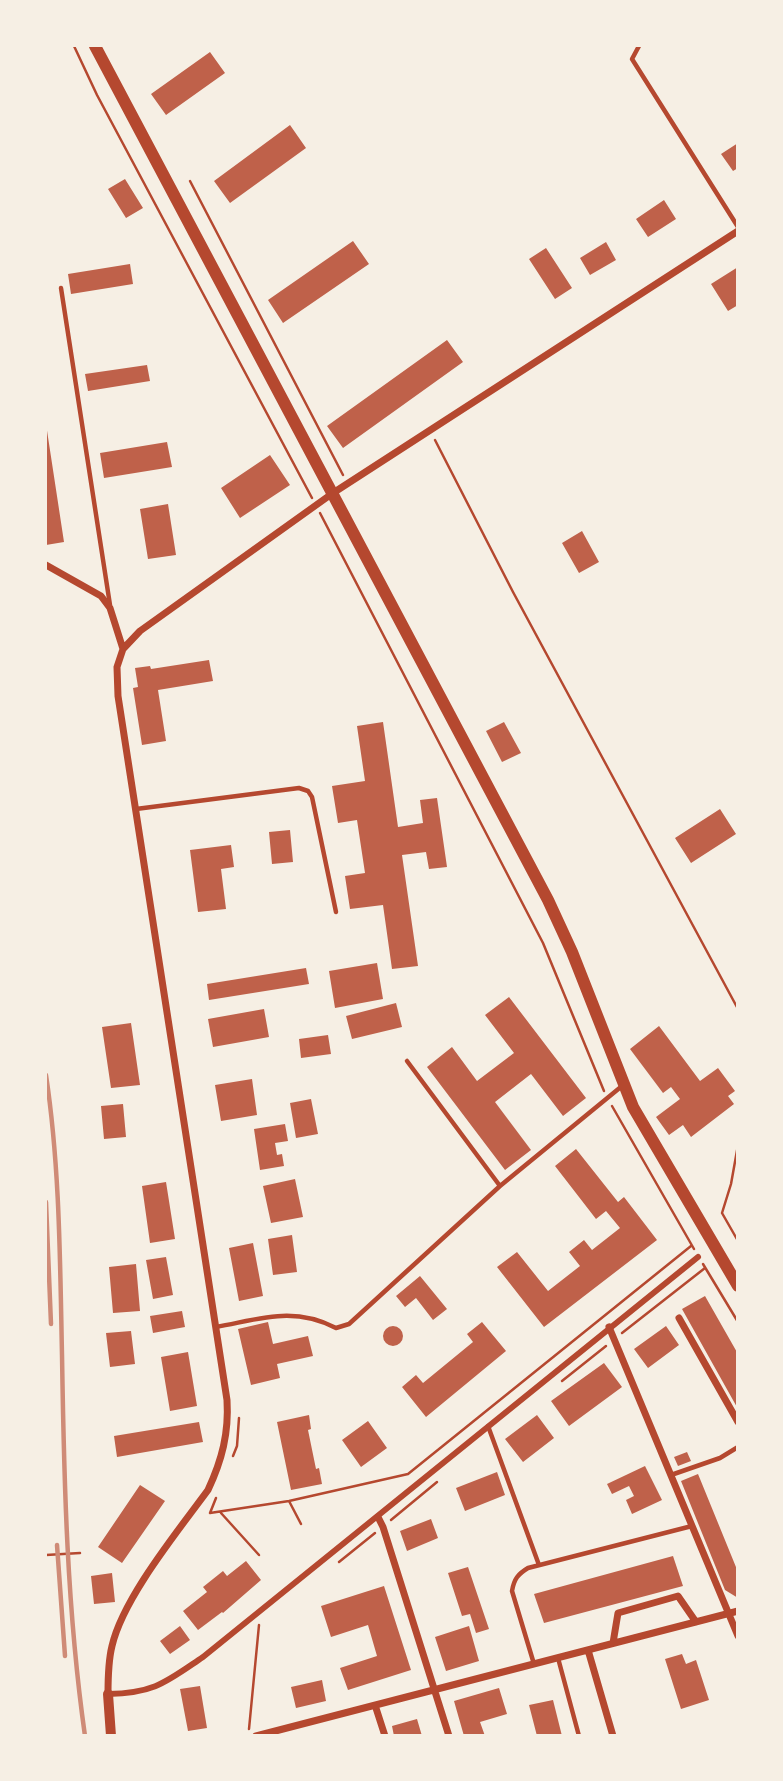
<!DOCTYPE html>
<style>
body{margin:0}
#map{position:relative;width:783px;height:1781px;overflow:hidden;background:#f6efe4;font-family:Arial,sans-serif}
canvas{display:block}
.frame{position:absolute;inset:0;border:47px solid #f6efe4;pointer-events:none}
</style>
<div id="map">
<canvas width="783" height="1781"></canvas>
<div class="frame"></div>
</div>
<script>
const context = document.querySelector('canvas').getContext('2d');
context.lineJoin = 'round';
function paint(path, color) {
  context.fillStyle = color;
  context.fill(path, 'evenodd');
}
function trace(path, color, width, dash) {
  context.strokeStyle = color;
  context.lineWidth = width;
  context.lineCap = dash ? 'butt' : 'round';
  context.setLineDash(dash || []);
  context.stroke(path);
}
paint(new Path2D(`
 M210 52 225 73 166 115 151 94Z
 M290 125 306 148 230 203 214 181Z
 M738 143V168L733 171 721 154Z
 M125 179 143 208 126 218 108 189Z
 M664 200 676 219 648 237 636 219Z
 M353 241 369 264 283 323 268 300Z
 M606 242 616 260 590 275 580 258Z
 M546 248 572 288 555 299 529 259Z
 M130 264 133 284 71 294 68 274Z
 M738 267V305L728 311 711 284Z
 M447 340 463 362 343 448 327 426Z
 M147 365 150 381 88 391 85 374Z
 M46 424 64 542 46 545Z
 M167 442 172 467 104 478 100 453Z
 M270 455 290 485 240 518 221 488Z
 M168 504 176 555 148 559 140 509Z
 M582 531 599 562 579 573 562 543Z
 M209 660 213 681 158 690 166 741 142 745 133 688 138 687 135 668 150 666 151 669Z
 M383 722 398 827 423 823 420 800 437 798 447 867 429 869 426 852 402 855 418 966 392 969 383 905 350 909 345 876 365 873 357 820 338 823 332 786 365 781 357 726Z
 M504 722 521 753 502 762 486 731Z
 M720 809 736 834 691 863 675 838Z
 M290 830 293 862 272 864 269 832Z
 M231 845 234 867 221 869 226 909 198 912 190 850Z
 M377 963 383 999 335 1008 329 971Z
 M306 968 309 984 209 1000 207 984Z
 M509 997 586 1098 563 1116 531 1074 495 1102 531 1150 505 1170 427 1067 452 1047 477 1081 514 1053 485 1015Z
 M396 1003 402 1027 352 1039 346 1016Z
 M264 1009 269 1037 213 1047 208 1019Z
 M131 1023 140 1085 111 1088 102 1027Z
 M659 1026 700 1081 718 1068 735 1091 728 1096 734 1104 691 1137 683 1125 669 1135 656 1117 680 1099 671 1087 663 1093 630 1049Z
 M328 1035 331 1054 301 1058 299 1039Z
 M252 1079 257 1115 221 1121 215 1085Z
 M311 1099 318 1134 296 1138 290 1103Z
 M123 1104 126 1137 104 1139 101 1106Z
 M285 1124 288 1141 275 1143 277 1155 282 1154 284 1166 260 1170 254 1129Z
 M576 1149 618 1202 624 1197 657 1240 544 1327 497 1267 517 1252 548 1291 580 1266 569 1252 584 1240 592 1250 620 1228 606 1211 596 1219 555 1166Z
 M295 1179 303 1217 271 1223 263 1186Z
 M166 1182 175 1239 150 1243 142 1186Z
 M292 1235 297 1272 273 1275 268 1239Z
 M253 1243 263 1296 239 1301 229 1248Z
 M166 1257 173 1295 153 1299 146 1260Z
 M136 1264 140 1311 113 1313 109 1267Z
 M420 1276 447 1309 433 1320 416 1298 405 1307 396 1296Z
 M705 1296 738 1354V1409L682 1309Z
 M182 1311 185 1327 153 1333 150 1316Z
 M268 1322 273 1344 308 1336 313 1356 277 1364 280 1378 251 1385 238 1329Z
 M482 1322 506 1351 426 1417 402 1387 416 1375 423 1383 473 1342 467 1334Z
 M383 1336a10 10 0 1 1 20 0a10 10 0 1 1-20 0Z
 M666 1326 679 1345 648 1368 634 1349Z
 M131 1331 135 1364 110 1367 106 1333Z
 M188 1352 197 1406 170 1411 161 1357Z
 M604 1363 622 1387 569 1426 551 1401Z
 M309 1415 311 1429 308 1430 316 1469 319 1468 322 1484 291 1490 277 1422Z
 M537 1415 554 1438 523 1462 505 1439Z
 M368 1421 387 1448 361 1467 342 1440Z
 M199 1422 203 1442 117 1457 114 1436Z
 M687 1452 691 1461 678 1466 674 1457Z
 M645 1466 662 1500 632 1514 626 1500 634 1496 629 1486 612 1494 607 1484Z
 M497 1472 505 1495 465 1511 456 1488Z
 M698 1474 738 1572V1598L725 1590 681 1481Z
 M140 1485 165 1501 122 1563 98 1547Z
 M431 1519 438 1538 407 1551 400 1531Z
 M673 1556 683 1586 544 1623 534 1594Z
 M246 1561 261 1580 223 1613 222 1612 198 1630 183 1611 207 1592 203 1587 223 1571 227 1576Z
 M468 1567 489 1629 476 1633 470 1614 462 1616 448 1573Z
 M112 1573 115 1602 94 1604 91 1576Z
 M384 1586 411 1670 348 1690 340 1668 377 1656 368 1625 331 1637 321 1606Z
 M180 1626 190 1640 170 1654 160 1641Z
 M469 1626 479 1661 446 1671 435 1637Z
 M682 1654 686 1664 696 1660 709 1700 681 1709 665 1659Z
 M322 1680 326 1701 296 1708 291 1687Z
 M200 1686 207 1728 188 1731 180 1689Z
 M499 1688 507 1714 480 1722 485 1736H464L454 1701Z
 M553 1700 562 1736H537L529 1705Z
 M417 1719 422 1736H394L392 1726Z`), '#bf614a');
trace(new Path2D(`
 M74 46 97 95 312 498
 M190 181 343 475
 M435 440 513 592 738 1009
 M320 513 543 943 604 1091
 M612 1106 694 1249
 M738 1145 731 1184 722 1213 738 1241
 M703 1264 738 1322
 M622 1333 705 1268
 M562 1381 606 1346
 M233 1456 237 1446 239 1418
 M216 1498 210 1513 289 1501 408 1474 691 1246
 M289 1501 301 1524
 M221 1513 259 1555
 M391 1520 437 1482
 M46 1555 80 1553
 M339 1562 375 1533
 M249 1729 259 1625`), '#b5482f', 2.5);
trace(new Path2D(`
 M639 46 632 59 738 227
 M61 288 110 605
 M136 809 299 788 308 791 312 797 336 912
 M407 1061 500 1186
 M216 1327C261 1319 293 1306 336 1328L349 1324 500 1186 622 1086
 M488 1426 539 1565
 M671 1475 720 1458 738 1447
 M558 1658 579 1736
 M534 1664 512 1591C514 1579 518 1574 528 1568L692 1526`), '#b5482f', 4.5);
trace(new Path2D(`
 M108 1694C155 1693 166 1682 203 1657L698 1257`), '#b5482f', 6);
trace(new Path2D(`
 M46 565 101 596 110 608 123 649 117 667 118 696 227 1400C229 1433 222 1460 208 1490 178 1531 123 1598 112 1646 108 1662 108 1678 108 1694
 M123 649 140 631 333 493 738 231
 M679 1318 738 1422
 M609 1327 738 1636
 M378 1517 383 1527 449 1736
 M613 1643 618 1613 678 1596 696 1622
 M588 1650 613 1736
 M375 1705 385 1736
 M256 1736 738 1611`), '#b5482f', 7);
trace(new Path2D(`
 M108 1694 111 1736`), '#b5482f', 10);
trace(new Path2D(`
 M95 46 548 900 572 952 633 1107 738 1286`), '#b5482f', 12);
trace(new Path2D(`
 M46 1075C60 1168 60 1262 62 1355 64 1482 67 1610 85 1736
 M46 1202 51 1324
 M57 1545 65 1656`), '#cf8b77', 4.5);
</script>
